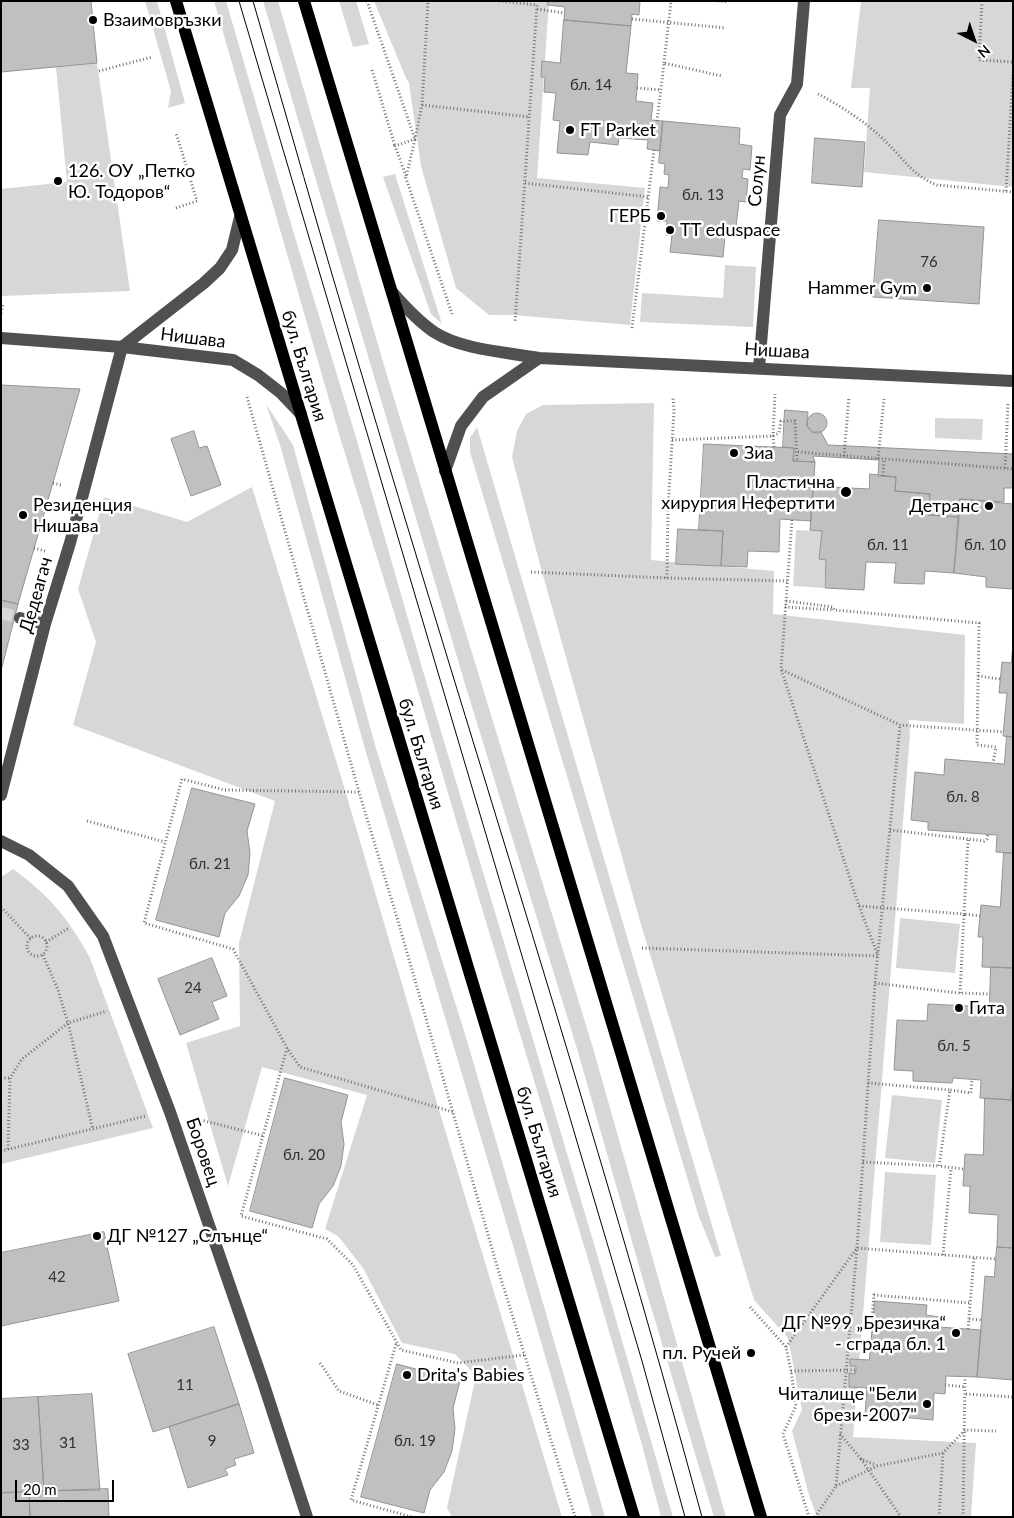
<!DOCTYPE html>
<meta charset="utf-8">
<style>
body{margin:0}
#map{position:relative;width:1014px;height:1518px;overflow:hidden;background:#fff;font-family:Lato,sans-serif}
canvas{display:block}
.frame{position:absolute;inset:0;border:2px solid #000;pointer-events:none}
.north{position:absolute;left:949px;top:15px;width:50px;height:50px;-webkit-text-stroke:4px #fff;paint-order:stroke;rotate:139deg;font-size:14px;font-weight:700;line-height:20px;text-align:center;color:#000}
.north::after{content:'';display:block;margin:auto;width:18px;height:22px;background:#000;clip-path:polygon(50% 0,100% 100%,50% 72%,0 100%)}
.scale{position:absolute;left:15px;top:1480px;width:99px;height:22px;box-sizing:border-box;border:2px solid #000;border-top:0;padding-left:6px;font-size:15px;line-height:18px;white-space:nowrap;color:#000;-webkit-text-stroke:4px #fff;paint-order:stroke}
</style>
<div id="map">
<canvas width="1014" height="1518"></canvas>
<div class="frame"></div>
<div class="north">N</div>
<div class="scale">20 m</div>
</div>
<script>
const context = document.querySelector('canvas').getContext('2d');
context.lineJoin = 'round';
function paint(path, color) {
  context.fillStyle = color;
  context.fill(path, 'evenodd');
}
function trace(path, color, width, dash) {
  context.strokeStyle = color;
  context.lineWidth = width;
  context.lineCap = dash ? 'butt' : 'round';
  context.setLineDash(dash || []);
  context.stroke(path);
}
function label(font, color, halo, rows, align = 'center') {
  context.font = font + ' Lato,sans-serif';
  context.lineWidth = 5;
  context.setLineDash([]);
  context.textBaseline = 'middle';
  context.strokeStyle = halo;
  context.fillStyle = color;
  for (const [text, x, y, turn = 0] of rows) {
    context.save();
    context.translate(x, y);
    context.rotate((+turn || 0) * Math.PI / 180);
    context.textAlign = isNaN(turn) ? turn : align;
    if (halo) context.strokeText(text, 0, 0);
    context.fillText(text, 0, 0);
    context.restore();
  }
}
paint(new Path2D(`
 M145 1H157L185 103 168 108 171 91Z
 M214 1H226L291 224 355 434 423 671 597 1254 673 1517H661L642 1445 588 1259 483 912 413 674 339 434Z
 M263 1H278L386 372 593 1048 726 1517H714L645 1287 578 1052 465 684Z
 M339 1H356L369 44 353 47Z
 M374 1H549L537 178 645 188 630 325 513 315H489L456 288 421 166 409 83 406 78Z
 M861 1H1013V187L864 172 870 88H851Z
 M97 63 130 291 1 296V189L67 182 56 67Z
 M395 174 442 324 431 314 383 177Z
 M725 265 756 267 753 327 640 322 642 293 723 298Z
 M654 403 651 560 774 571 773 614 965 635 964 724 909 720 910 735 853 1437 976 1443 971 1517H817L809 1495 792 1431 802 1410 788 1338 754 1300 640 921 539 561 512 457 517 431 526 414 543 405Z
 M266 404 293 445 375 745 468 1044 605 1517H592L509 1232 365 749 280 445Z
 M935 418 983 419 982 440 935 438Z
 M477 427 721 1256 715 1257 698 1214 470 452V438Z
 M252 487 342 780 442 1120 562 1517H452L447 1508 476 1376 455 1354 402 1343 363 1268 338 1236 325 1229 367 1095 262 1067 228 1186 186 1043 240 1026 239 943 275 801 73 725 96 642 78 589 104 497 187 522Z
 M796 530 822 531 819 559 826 560 824 588 793 586Z
 M13 869C49 895 69 919 90 958L153 1128 1 1164V877Z
 M900 918 960 924 955 973 896 968Z
 M892 1095 942 1100 935 1163 885 1158Z
 M885 1172 936 1175 931 1245 880 1242Z`), '#d7d7d7');
const building = new Path2D(`
 M1 1H91L97 63 1 72Z
 M548 1H640L639 15 632 14 631 26 564 20 565 7 548 5Z
 M564 20 631 26 626 73 638 74 636 101 653 103 651 120 663 121 660 151 647 149 648 140 619 138 618 145 590 142 588 155 557 153 560 121 553 120 556 93 544 92 545 77H541L542 61 560 63Z
 M663 121 740 128 739 144 752 146 750 170 743 169 742 178 748 179 746 202 739 201 736 227 726 226 723 257 670 252 672 235H666L667 221H657L660 187 668 188 669 175 664 174 665 164 659 163Z
 M815 138 865 142 862 187 812 183Z
 M879 220 984 227 979 304 873 297Z
 M1 385 80 389 18 604 1 600Z
 M785 410 808 412 807 426 812 432H821L828 445 1013 454V488H1004V502L960 499 959 517 928 515 930 494 895 491 896 477 878 476 879 460 813 456 815 462 793 461 794 448 783 447Z
 M807 423a10 10 0 1 1 20 0a10 10 0 1 1-20 0Z
 M194 431 199 448 207 446 221 485 191 496 171 439Z
 M704 444 794 448 793 461 815 462 811 521 780 519 779 552 748 551 747 567 721 566 723 531 699 530Z
 M870 474 896 477 895 491 930 494 928 515 959 517 954 573 925 571 924 584 894 583 896 563 866 562 864 590 825 588 826 560 819 559 822 531 810 530 813 486 869 489Z
 M960 499 1013 504V589L986 587V577L954 573Z
 M678 529 723 531 721 566 676 564Z
 M1 600 18 604 1 671Z
 M1013 644V737L1003 736 1007 693H999L1002 662 1011 663Z
 M1007 736 1013 737V853L996 852 997 835 928 830V822L911 820 915 772 944 775 945 759 1004 764Z
 M192 788 255 804 247 831 250 853 248 875 239 896 225 913 219 937 156 920Z
 M1004 853H1013V968L982 967 983 937H978L981 905 1000 907Z
 M212 958 227 996 212 1002 219 1019 180 1035 158 979Z
 M991 967 1013 968V1083L1011 1100 980 1098 981 1080 953 1078 952 1083 913 1081V1071L894 1070 897 1020 927 1021 928 1004 989 1007Z
 M285 1078 348 1095 341 1122 344 1144 341 1166 333 1186 319 1204 312 1228 250 1211Z
 M985 1098 1013 1100V1248L997 1247 998 1215 969 1213 970 1186H963L965 1154 983 1155Z
 M104 1232 119 1301 1 1326V1253Z
 M997 1247 1013 1248V1380L977 1377 985 1276 994 1277Z
 M875 1301 927 1305 926 1315 939 1317V1327L981 1330 977 1377 946 1376 945 1394 934 1393 933 1420 865 1414 867 1388 849 1387V1373L855 1374 856 1370V1366H850V1359L869 1360Z
 M214 1327 239 1404 153 1432 128 1354Z
 M397 1364 460 1381 453 1408 455 1429 452 1451 444 1472 430 1490 424 1513 361 1497Z
 M92 1394 100 1490 44 1491 38 1397Z
 M38 1397 44 1491 1 1493V1399Z
 M239 1404 254 1453 234 1459 236 1465 225 1469 228 1475 188 1488 169 1427Z
 M108 1489 109 1517H30L29 1492Z
 M29 1492 30 1517H1V1493Z`);
paint(building, '#c0c0c0');
trace(building, '#949494', 1);
trace(new Path2D(`
 M1 613 20 618`), '#d9d9d9', 12, [12, 6]);
trace(new Path2D(`
 M367 1 415 139 406 178 452 314
 M499 1 537 5 515 323
 M718 1 728 2
 M982 1 979 60 1013 62
 M537 9 564 13
 M632 19 726 28
 M664 63 671 1
 M372 70 395 146
 M99 71 152 57
 M637 88 661 90
 M818 94C841 106 869 124 887 143 905 160 912 175 937 185L1013 192
 M422 105 530 117
 M657 121 664 63 722 76
 M406 176 395 146 415 139 422 105 428 1
 M525 183 648 197
 M1006 191 1013 73
 M176 208 197 201 176 133
 M1 313 3 305
 M632 328 654 150
 M247 397 359 792 398 921 497 1266 575 1517
 M672 440 773 436 779 433 781 421H795L797 461
 M774 447 773 436 775 394
 M798 452 1013 469
 M844 456 849 397
 M878 459 884 399
 M1005 468 1008 404
 M883 476 884 459
 M53 483 61 485
 M668 508 700 511
 M792 520 781 669 859 906 877 953
 M34 548 45 551
 M531 572 667 578 788 581
 M667 578 668 508 674 411 673 398
 M786 601 833 607 834 610 979 623 977 745 996 747 993 763
 M785 607 834 610
 M782 670 900 725 1004 732
 M978 676 1000 679
 M359 792 225 790 182 779 144 923 233 949 287 1048 300 1067 453 1112
 M87 821 165 842
 M890 830 968 839
 M859 906 964 914 968 839 984 841 987 839 988 834
 M1 907 31 939
 M27 946a10 10 0 1 1 20 0a10 10 0 1 1-20 0Z
 M46 942 69 928
 M642 948 878 956
 M43 955 58 990 68 1023 93 1130
 M875 983 958 993 990 994
 M960 993 964 914 980 916
 M287 1048 241 1216 327 1239 353 1265 401 1350 458 1363 524 1355
 M1 1078H10
 M868 1083 950 1090
 M197 1119 264 1136
 M8 1149 10 1078 22 1059 68 1023 107 1011
 M1 1151 146 1116
 M863 1162 939 1166
 M963 1169 939 1166 950 1090 971 1093 972 1079
 M943 1255 951 1168
 M750 1307 786 1347 791 1371 796 1406 783 1434 809 1517
 M969 1319 981 1320
 M968 1329 974 1258
 M871 1330 874 1295 971 1303
 M396 1344 351 1500 412 1517
 M786 1347 857 1248 996 1259
 M320 1363 339 1391 378 1405
 M791 1371 856 1370
 M945 1385 966 1387
 M966 1394 1013 1397
 M840 1434 861 1459 876 1465
 M861 1459 901 1517
 M836 1486 877 1466 943 1453 965 1430 996 1431
 M815 1517 836 1486 857 1248 875 983 900 725
 M939 1517 943 1453
 M963 1517 965 1377`), '#727272', 3, [1, 2.5]);
trace(new Path2D(`
 M392 292C405 307 418 321 434 332 462 350 506 352 539 358L1013 381
 M1 338 122 347 233 360 258 375 281 393 301 414
 M122 347 204 283 220 268 232 250 240 217
 M759 368 780 115 797 84 804 1
 M445 471 461 426 483 397 539 358
 M20 618 45 624
 M1 795 45 624 70 543 122 347
 M1 841 29 855 68 886 103 936 170 1112 263 1382 307 1517`), '#505050', 12);
trace(new Path2D(`
 M176 1 634 1517
 M304 1 761 1517`), '#000', 12);
trace(new Path2D(`
 M239 1 642 1361 685 1517
 M253 1C287 118 320 235 355 352 470 740 596 1126 702 1517`), '#000', 1);
for (const [x, y, r, color] of [
 [93,20,5,"#000"],
 [570,130,5,"#000"],
 [58,181,5,"#000"],
 [661,216,5,"#000"],
 [670,230,5,"#000"],
 [927,288,5,"#000"],
 [734,453,5,"#000"],
 [846,492,6,"#000"],
 [989,506,5,"#000"],
 [23,515,5,"#000"],
 [959,1008,5,"#000"],
 [97,1236,5,"#000"],
 [956,1333,5,"#000"],
 [751,1353,5,"#000"],
 [407,1375,5,"#000"],
 [927,1404,5,"#000"]
]) {
  const dot = new Path2D();
  dot.arc(x, y, r, 0, 2 * Math.PI);
  context.fillStyle = color;
  context.fill(dot);
  trace(dot, '#fff', 2);
}
label('15px', '#303030', null, [
 ["бл. 14",591,85],
 ["бл. 13",703,195],
 ["76",929,262],
 ["бл. 11",888,545],
 ["бл. 10",985,545],
 ["бл. 8",963,797],
 ["бл. 21",210,864],
 ["24",193,988],
 ["бл. 5",954,1046],
 ["бл. 20",304,1155],
 ["42",57,1277],
 ["11",185,1385],
 ["9",212,1441],
 ["бл. 19",415,1441],
 ["31",68,1443],
 ["33",21,1445]
]);
label('18px', '#000', '#fff', [
 ["Взаимовръзки",103,20],
 ["FT Parket",580,130],
 ["126. ОУ „Петко",68,171],
 ["Ю. Тодоров“",68,192],
 ["ГЕРБ",651,216,"right"],
 ["TT eduspace",680,230],
 ["Hammer Gym",917,288,"right"],
 ["Зиа",744,453],
 ["Пластична",835,482,"right"],
 ["хирургия Нефертити",835,503,"right"],
 ["Резиденция",33,505],
 ["Нишава",33,526],
 ["Детранс",979,506,"right"],
 ["Гита",969,1008],
 ["ДГ №127 „Слънце“",107,1236],
 ["ДГ №99 „Брезичка“",946,1323,"right"],
 ["- сграда бл. 1",946,1344,"right"],
 ["пл. Ручей",741,1353,"right"],
 ["Drita's Babies",417,1375],
 ["Читалище \"Бели",917,1394,"right"],
 ["брези-2007\"",917,1415,"right"]
], 'left');
label('18px', '#000', '#fff', [
 ["Солун",757,181,-85],
 ["Нишава",193,338,7],
 ["Нишава",777,351,3],
 ["бул. България",304,366,73],
 ["Дедеагач",36,595,-74],
 ["бул. България",421,754,73],
 ["бул. България",539,1142,73],
 ["Боровец",203,1152,71]
]);
</script>
